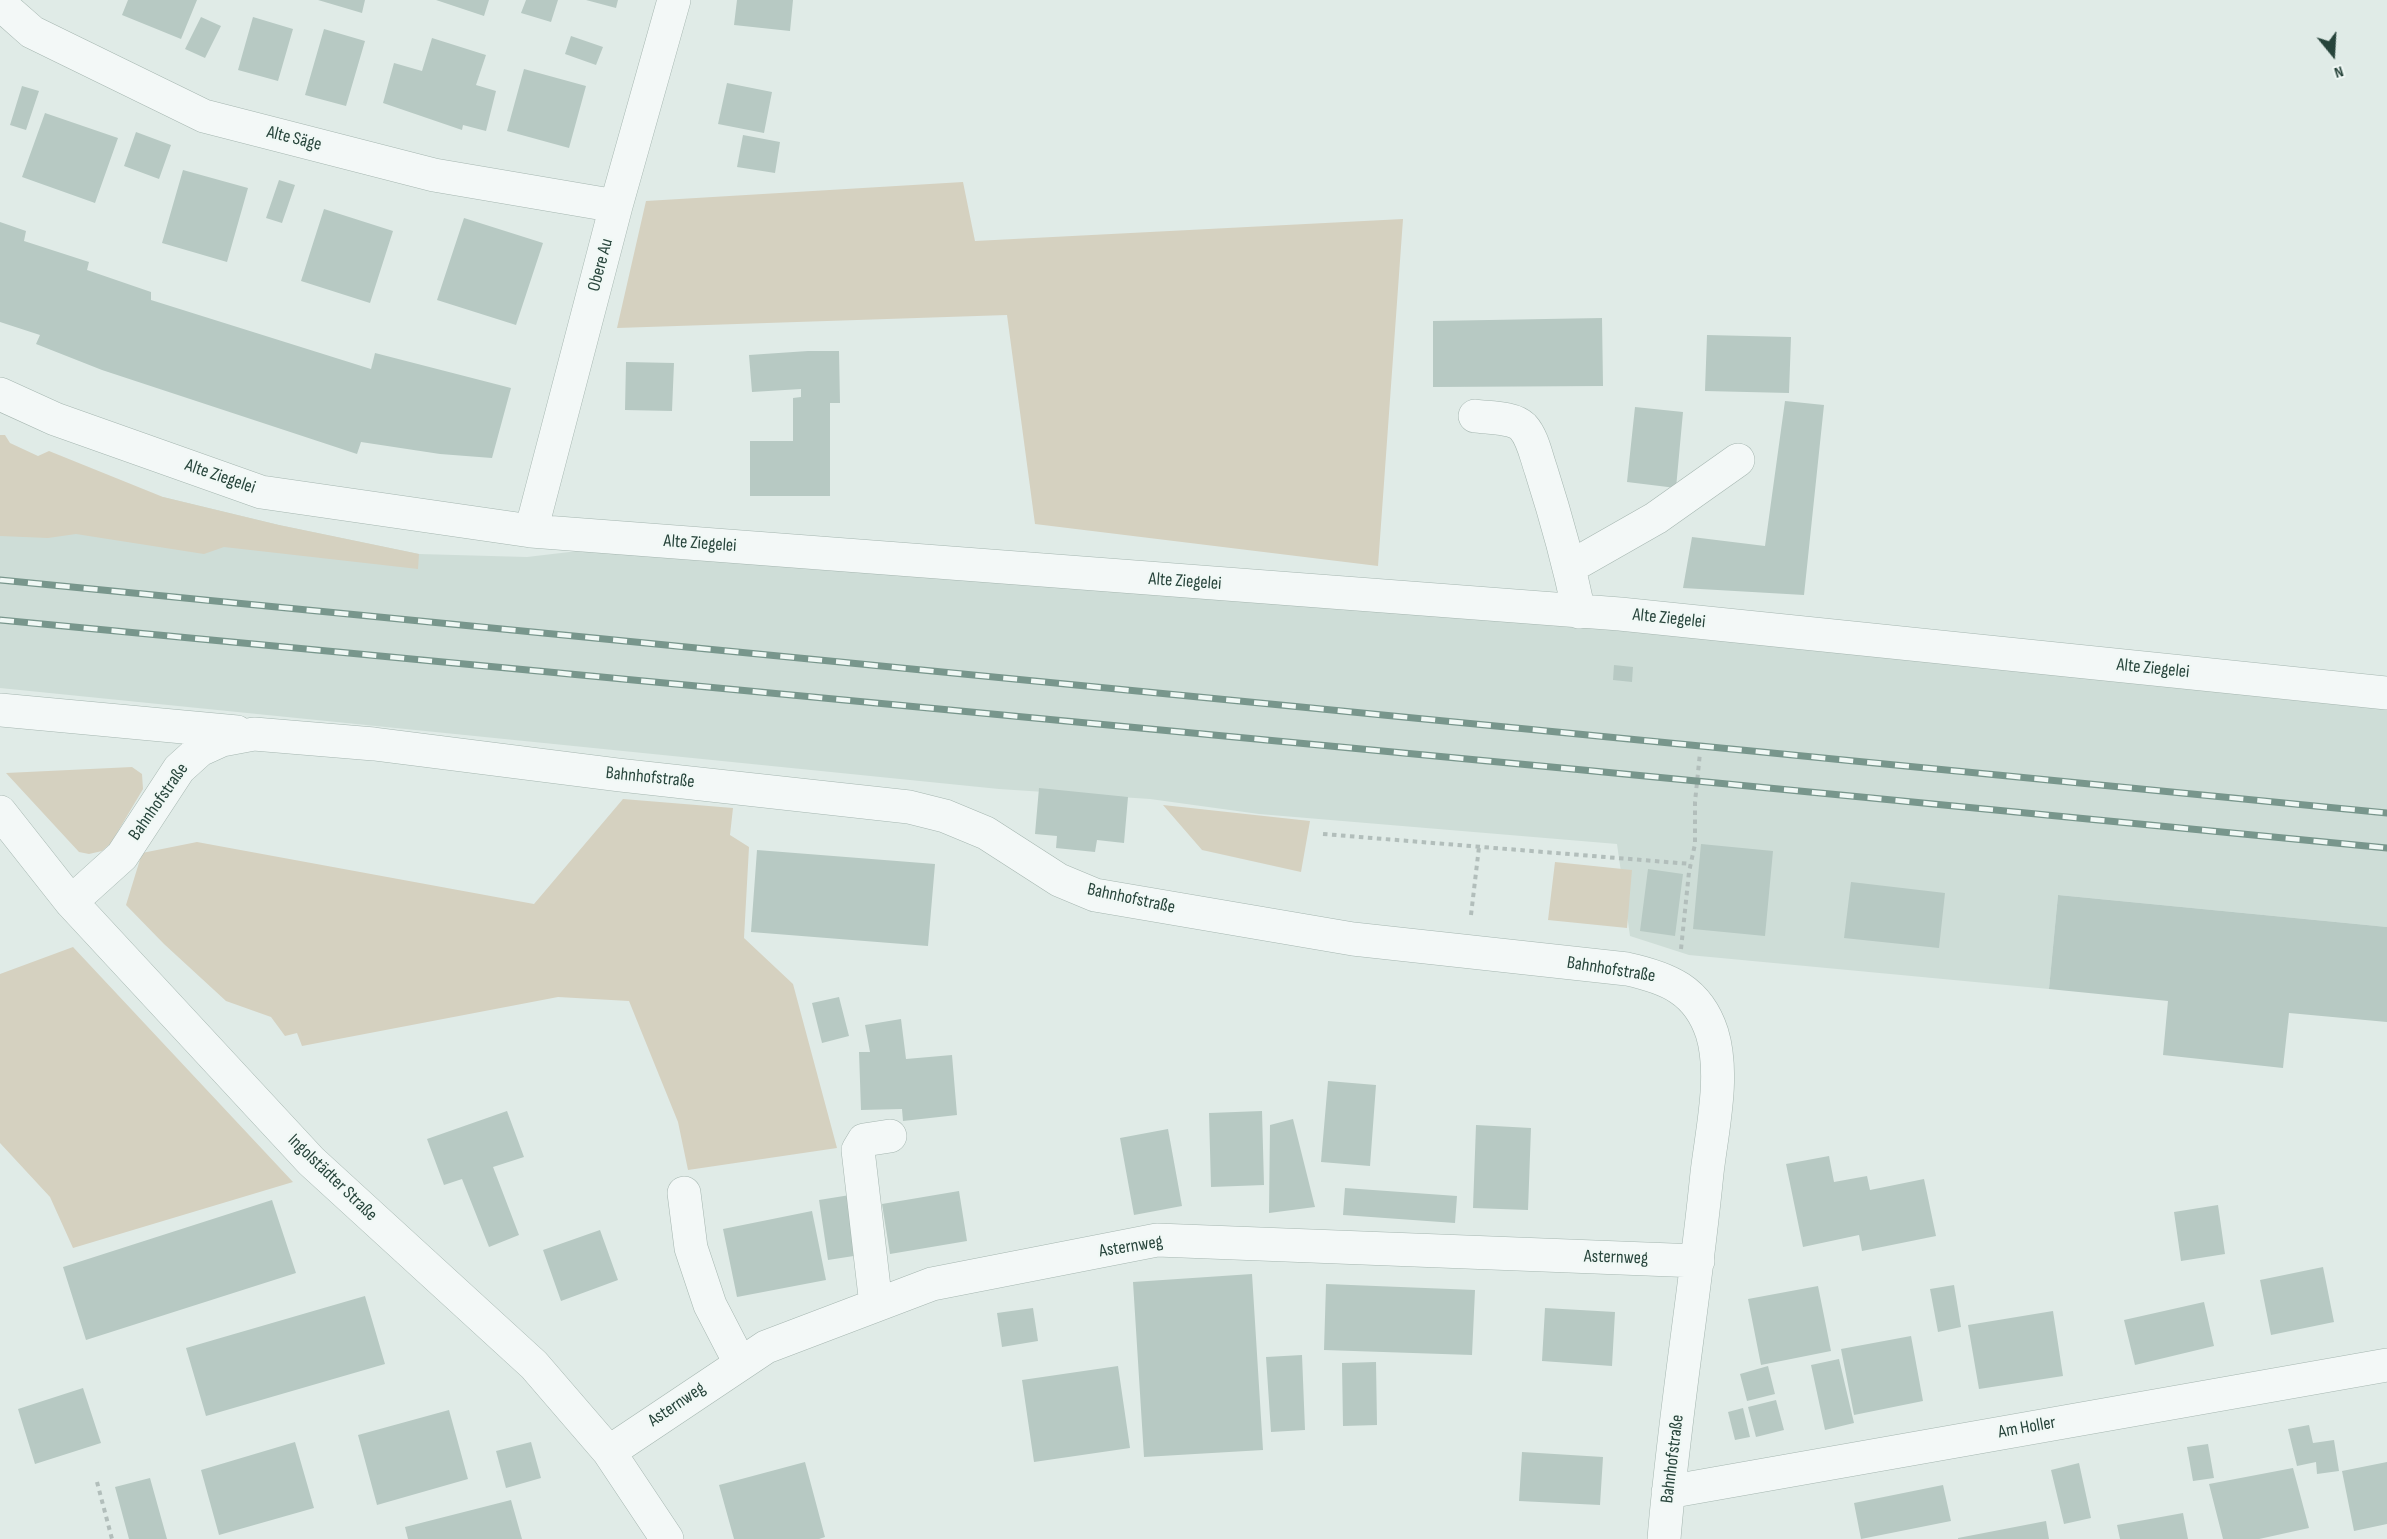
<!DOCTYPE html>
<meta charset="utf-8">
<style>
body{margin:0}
#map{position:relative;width:2387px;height:1539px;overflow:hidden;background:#e0ebe7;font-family:"Sofia Sans Condensed",sans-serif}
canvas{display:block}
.north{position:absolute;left:2303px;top:24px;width:60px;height:60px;-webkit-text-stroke:4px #f0f8f5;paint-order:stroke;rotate:162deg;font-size:16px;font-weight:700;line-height:24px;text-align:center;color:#27443b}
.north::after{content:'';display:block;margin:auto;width:21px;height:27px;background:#27443b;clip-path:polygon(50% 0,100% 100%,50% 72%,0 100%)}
</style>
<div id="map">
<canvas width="2387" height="1539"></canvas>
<div class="north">N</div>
</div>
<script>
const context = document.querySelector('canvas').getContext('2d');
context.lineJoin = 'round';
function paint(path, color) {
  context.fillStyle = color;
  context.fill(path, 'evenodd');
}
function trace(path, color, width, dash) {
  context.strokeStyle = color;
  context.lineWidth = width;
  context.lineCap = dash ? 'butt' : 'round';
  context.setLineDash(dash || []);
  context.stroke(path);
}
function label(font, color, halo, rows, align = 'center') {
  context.font = font + ' "Sofia Sans Condensed",sans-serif';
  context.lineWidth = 4.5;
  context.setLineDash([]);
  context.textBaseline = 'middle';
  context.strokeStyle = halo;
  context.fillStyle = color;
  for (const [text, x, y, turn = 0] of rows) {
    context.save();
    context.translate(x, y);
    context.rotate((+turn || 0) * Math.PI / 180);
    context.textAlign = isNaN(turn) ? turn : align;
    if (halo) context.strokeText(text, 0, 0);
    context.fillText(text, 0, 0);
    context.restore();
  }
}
paint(new Path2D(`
 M0 489 163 497 279 525 419 554 527 557 578 551 1580 626 2387 708V927L2058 895 2049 989 1689 955 1630 936 1617 844 1259 814 1150 799 999 789 0 688Z`), '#ceddd7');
paint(new Path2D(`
 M963 182 975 241 1403 219 1378 566 1035 524 1007 315 617 328 646 201Z
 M0 435H5L10 443 38 456 49 451 163 497 279 525 419 554 418 569 224 547 204 554 76 534 48 538 0 536Z
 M132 767 142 774 143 789 111 843 102 851 89 854 79 852 6 773Z
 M623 799 733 808 730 835 749 847 744 938 793 984 837 1148 688 1170 678 1122 629 1001 558 997 302 1046 297 1033 285 1036 271 1017 226 1001 164 944 126 905 142 853 197 842 534 904Z
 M1163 805 1310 821 1301 872 1202 850Z
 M1555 862 1632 870 1627 928 1548 920Z
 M73 947 293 1182 73 1248 50 1197 0 1143V974Z`), '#d5d1c0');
paint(new Path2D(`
 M128 0H197L181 39 122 15Z
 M318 0H365L362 13Z
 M436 0H489L484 16Z
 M526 0H558L551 22 521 13Z
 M586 0H618L616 8Z
 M737 0H793L790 31 734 25Z
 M201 17 221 26 205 58 185 49Z
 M253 17 293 29 278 81 238 70Z
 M324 29 365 41 346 106 305 95Z
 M571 36 603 47 596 65 565 54Z
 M432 38 486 55 476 85 496 91 486 131 463 125 462 130 383 103 394 63 422 71Z
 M524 69 586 86 569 148 507 131Z
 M727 83 772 92 764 133 718 124Z
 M22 86 39 91 26 130 10 125Z
 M45 113 118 138 95 203 22 177Z
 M136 132 171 145 159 179 124 166Z
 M743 135 780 142 775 173 737 167Z
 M183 170 248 188 227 262 162 243Z
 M279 180 295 185 282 223 266 218Z
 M324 209 393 231 370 303 301 281Z
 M464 218 543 243 516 325 437 300Z
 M0 222 26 231 24 241 89 262 87 270 151 292V300L371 369 375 353 511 388 492 458 440 454 361 442 357 454 102 370 36 344 40 335 0 322Z
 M1602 318 1603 386 1433 387V321Z
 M1707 335 1791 337 1789 393 1705 391Z
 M808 351H839L840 403H830V496H750V441H793V398L801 397V389L752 392 749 355Z
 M626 362 674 363 672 411 625 410Z
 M1785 401 1824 405 1804 595 1683 588 1692 537 1765 546Z
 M1635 407 1683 412 1676 488 1627 482Z
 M1614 665 1633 667 1632 682 1613 680Z
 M1039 788 1128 797 1124 843 1097 840 1095 852 1056 848 1057 836 1035 834Z
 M1701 844 1773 851 1765 936 1693 929Z
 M757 850 935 864 928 946 751 932Z
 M1648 869 1683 874 1675 936 1640 931Z
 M1851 882 1945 893 1939 948 1844 938Z
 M2058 895 2387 927V1022L2289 1013 2283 1068 2163 1055 2168 1001 2049 989Z
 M839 997 849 1036 822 1043 812 1003Z
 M901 1019 906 1059 952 1055 957 1115 903 1121 902 1109 861 1110 859 1052H870L865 1025Z
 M1328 1081 1376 1085 1370 1166 1321 1162Z
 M507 1111 524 1157 493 1167 519 1235 489 1247 462 1179 444 1185 427 1139Z
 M1262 1111 1264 1185 1211 1187 1209 1113Z
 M1293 1119 1315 1207 1269 1213 1270 1125Z
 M1476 1125 1531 1128 1528 1210 1473 1208Z
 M1168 1129 1182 1206 1134 1215 1120 1138Z
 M1829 1156 1834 1182 1867 1176 1870 1190 1924 1179 1936 1236 1862 1251 1859 1235 1803 1247 1786 1164Z
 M1345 1188 1457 1196 1455 1223 1343 1215Z
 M959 1191 967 1241 890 1254 882 1204Z
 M850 1195 860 1255 828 1260 819 1200Z
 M272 1200 296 1273 86 1340 63 1267Z
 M2218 1205 2225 1254 2181 1261 2174 1212Z
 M812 1211 826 1280 737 1297 723 1229Z
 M600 1230 618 1280 561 1301 543 1250Z
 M2323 1267 2334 1322 2271 1335 2260 1280Z
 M1252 1274 1263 1450 1144 1457 1133 1282Z
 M1326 1284 1475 1290 1472 1355 1324 1350Z
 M1954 1285 1961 1327 1938 1332 1930 1289Z
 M1818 1286 1831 1351 1761 1365 1748 1299Z
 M365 1296 385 1364 206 1416 186 1348Z
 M2204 1302 2214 1346 2135 1365 2124 1320Z
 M1033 1308 1038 1341 1002 1347 997 1313Z
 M1545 1308 1615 1312 1612 1366 1542 1361Z
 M2053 1311 2063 1376 1979 1389 1968 1325Z
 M1911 1336 1923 1401 1854 1415 1841 1349Z
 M1302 1355 1305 1430 1271 1432 1266 1357Z
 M1839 1359 1854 1423 1825 1430 1811 1365Z
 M1376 1362 1377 1425 1343 1426 1342 1363Z
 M1118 1366 1130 1448 1034 1462 1022 1380Z
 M1768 1366 1775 1394 1747 1401 1740 1374Z
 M83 1388 101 1443 35 1464 18 1409Z
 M1776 1400 1784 1430 1756 1437 1748 1407Z
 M1743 1408 1750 1437 1735 1440 1728 1412Z
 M449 1410 468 1479 377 1505 358 1435Z
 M2309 1425 2313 1443 2334 1440 2339 1471 2317 1474 2316 1462 2297 1466 2288 1429Z
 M295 1442 314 1508 219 1535 201 1470Z
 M531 1442 541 1478 506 1488 496 1451Z
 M2208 1444 2214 1478 2193 1481 2187 1447Z
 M1522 1452 1603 1457 1600 1505 1519 1501Z
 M805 1462 825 1537 819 1539H734L719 1485Z
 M2387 1462V1524L2354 1531 2342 1471Z
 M2079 1463 2091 1518 2064 1524 2051 1470Z
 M2293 1468 2309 1528 2259 1539H2223L2209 1484Z
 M150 1478 167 1539H129L115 1487Z
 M1943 1485 1951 1521 1861 1539 1854 1503Z
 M511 1500 522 1539H408L405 1527Z
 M2183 1513 2188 1539H2120L2117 1525Z
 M2046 1521 2049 1539H1958V1538Z`), '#b7c9c3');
const minor = new Path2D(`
 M0 0 7 10 32 32 204 116 434 175 616 206
 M0 394 55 419 261 492 531 531 1620 614 2387 693
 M1475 416C1489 418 1513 417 1523 427 1533 438 1536 456 1541 470 1556 517 1569 564 1579 612
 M531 531 616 206 674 0
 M1570 567 1656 518 1738 460
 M0 710 237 732
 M0 812 71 902 311 1161 534 1365 609 1452 667 1539
 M71 902 122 856 179 769 200 750 222 740 254 734 374 744 619 775 909 807 945 816 986 833 1059 880 1095 895 1353 939 1627 969C1668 978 1698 990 1712 1033 1725 1075 1712 1130 1707 1173 1695 1295 1674 1417 1664 1539
 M684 1193 691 1248 710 1305 740 1363
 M876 1305 858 1150 864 1140 890 1136
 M609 1452 766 1347 932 1284 1157 1240 1698 1261
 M1668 1492 2387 1365`);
trace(minor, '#a5b6b0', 34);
trace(new Path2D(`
 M1323 834 1691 864
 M1471 915 1479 847
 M1681 949 1689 872 1695 844V802L1700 753
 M97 1482 112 1539`), '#b2bebb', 4, [4.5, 4.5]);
trace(minor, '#f3f8f7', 33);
const rail = new Path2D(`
 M0 580 2387 813
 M0 620 1583 770 2387 848`);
trace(rail, '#78968c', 7);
trace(rail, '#f0f8f5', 4.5, [14]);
label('18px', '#27443b', '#f0f8f5', [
 ["Alte Säge",294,139,14],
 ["Obere Au",601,265,-75],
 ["Alte Ziegelei",220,477,19],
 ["Alte Ziegelei",700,544,4],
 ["Alte Ziegelei",1185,582,4],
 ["Alte Ziegelei",1669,619,6],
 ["Alte Ziegelei",2153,669,6],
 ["Bahnhofstraße",650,778,6],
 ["Bahnhofstraße",159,802,-55],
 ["Bahnhofstraße",1131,899,12],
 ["Bahnhofstraße",1611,970,9],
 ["Ingolstädter Straße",332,1178,44],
 ["Asternweg",1131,1247,-9],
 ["Asternweg",1616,1258,2],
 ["Asternweg",677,1405,-34],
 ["Am Holler",2027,1428,-10],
 ["Bahnhofstraße",1673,1459,-83]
]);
</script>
